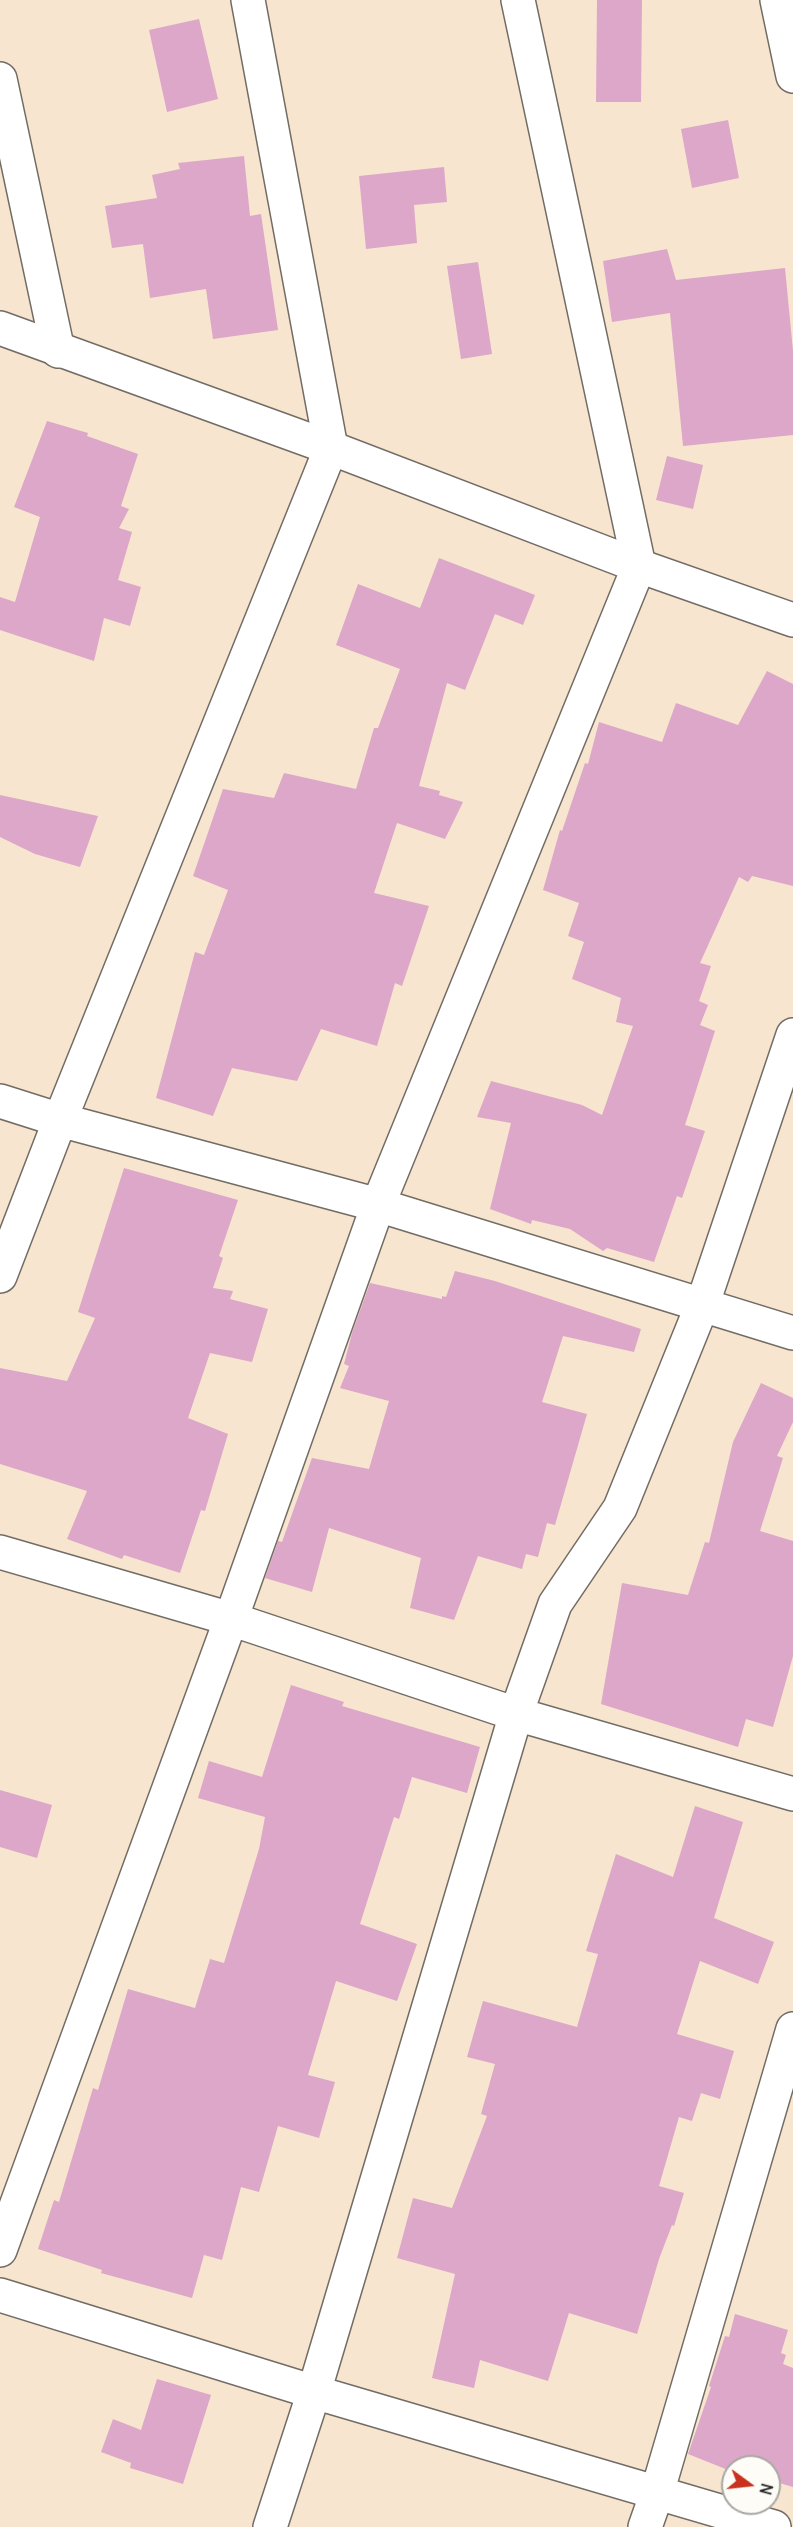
<!DOCTYPE html>
<style>
body{margin:0}
#map{position:relative;width:793px;height:2527px;overflow:hidden;background:#f7e5cf;font-family:Delius,sans-serif}
canvas{display:block}
.north{position:absolute;left:721px;top:2455px;width:60px;height:60px;box-sizing:border-box;background:#fdfcf7;border:2px solid #a9a8a5;border-radius:50%;rotate:105deg;font-size:16px;font-weight:700;line-height:24px;text-align:center;color:#2b2b2b}
.north::after{content:'';display:block;margin:auto;width:21px;height:27px;background:#c8321e;clip-path:polygon(50% 0,100% 100%,50% 72%,0 100%)}
</style>
<div id="map">
<canvas width="793" height="2527"></canvas>
<div class="north">N</div>
</div>
<script>
const context = document.querySelector('canvas').getContext('2d');
context.lineJoin = 'round';
function paint(path, color) {
  context.fillStyle = color;
  context.fill(path, 'evenodd');
}
function trace(path, color, width, dash) {
  context.strokeStyle = color;
  context.lineWidth = width;
  context.lineCap = dash ? 'butt' : 'round';
  context.setLineDash(dash || []);
  context.stroke(path);
}
paint(new Path2D(`
 M597 0H642L641 102H596Z
 M199 19 218 99 167 112 149 30Z
 M728 120 739 178 692 188 681 129Z
 M244 156 250 216 261 214 278 330 213 339 206 289 150 298 143 244 112 248 105 206 157 198 152 175 180 169 178 163Z
 M444 167 447 202 414 205 417 243 366 249 359 176Z
 M667 249 676 280 785 268 793 351V435L683 446 670 313 612 322 603 261Z
 M478 262 492 354 461 359 447 266Z
 M47 421 88 433 87 436 138 454 121 506 129 509 119 528 132 532 118 580 141 587 130 626 104 618 94 661 0 630V597L15 602 40 517 14 507Z
 M667 456 703 465 693 509 656 500Z
 M439 558 535 595 523 625 495 614 465 690 447 683 419 786 440 791 439 795 463 802 445 839 397 823 374 893 429 906 402 986 395 983 377 1046 321 1029 297 1081 232 1068 213 1116 156 1098 195 952 204 955 228 890 193 876 223 789 274 798 284 773 356 789 374 728H378L400 669 336 645 358 584 420 608Z
 M767 671 793 684V886L752 876 748 882 739 877 700 963 711 966 699 1001 708 1005 700 1025 715 1031 685 1125 705 1131 682 1198 677 1196 654 1262 607 1248 603 1251 570 1229 532 1220 531 1224 490 1209 511 1123 477 1117 491 1081 582 1105 602 1115 633 1026 616 1022 621 998 572 979 584 942 568 936 579 903 543 890 560 830 562 831 585 763 588 764 599 722 662 742 676 703 738 725Z
 M0 795 98 816 80 867 35 854 0 837Z
 M124 1168 238 1200 219 1256 223 1258 213 1288 233 1291 230 1299 268 1309 252 1362 210 1353 188 1418 228 1434 205 1511 201 1510 180 1573 124 1555 122 1559 67 1539 87 1491 0 1464V1368L67 1381 95 1318 78 1312Z
 M455 1271 495 1281 641 1329 634 1352 563 1336 542 1402 587 1414 555 1525 547 1523 538 1557 526 1554 522 1569 478 1556 454 1620 410 1608 421 1558 329 1528 312 1592 265 1578 278 1541 282 1542 312 1458 369 1469 389 1401 340 1388 349 1366 344 1364 352 1333 370 1283 442 1299V1296L446 1297Z
 M761 1383 793 1398V1422L777 1456 783 1458 760 1531 793 1541V1656L773 1727 746 1719 738 1747 601 1704 622 1583 688 1595 705 1542 709 1543 733 1442Z
 M291 1685 344 1702 342 1706 480 1747 467 1793 412 1777 399 1819 394 1817 360 1924 417 1944 397 2001 336 1981 308 2075 335 2082 319 2138 278 2126 259 2192 241 2187 222 2260 204 2255 192 2298 101 2273 102 2270 38 2249 54 2200 59 2202 93 2088 98 2090 128 1989 195 2008 210 1959 224 1963 259 1849 265 1817 198 1798 209 1761 262 1777Z
 M0 1790 52 1805 37 1858 0 1847Z
 M695 1806 743 1822 714 1918 774 1942 758 1984 700 1961 677 2034 734 2051 720 2099 701 2093 692 2121 679 2117 659 2186 684 2193 674 2226 672 2225 659 2259 637 2334 569 2313 548 2381 480 2360 474 2388 432 2378 455 2274 397 2258 413 2198 452 2208 487 2116 481 2114 495 2064 467 2057 483 2001 577 2027 598 1954 586 1951 616 1854 673 1877Z
 M735 2314 788 2330 781 2353 786 2355 783 2364 793 2368V2487L769 2480V2467H733V2472L688 2454 711 2387 709 2386 725 2336 729 2337Z
 M157 2379 211 2395 183 2484 130 2468 131 2463 101 2452 113 2419 141 2430Z`), '#dca7c8');
const minor = new Path2D(`
 M777 0 793 76
 M0 79 58 351
 M0 1101 60 1120 378 1205 793 1333
 M0 1276 60 1120 331 448 248 0
 M0 1552 231 1619 516 1714 793 1794
 M0 2250 231 1619 378 1205 639 566 518 0
 M0 2295 314 2392 774 2527
 M270 2527 314 2392 516 1714 555 1604 620 1508 703 1303 793 1035
 M645 2527 657 2493 793 2029`);
const tertiary = new Path2D(`
 M0 328 331 448 639 566 793 620`);
trace(minor, '#726c64', 36);
trace(tertiary, '#726c64', 36);
trace(minor, '#fff', 33);
trace(tertiary, '#fff', 33);
</script>
